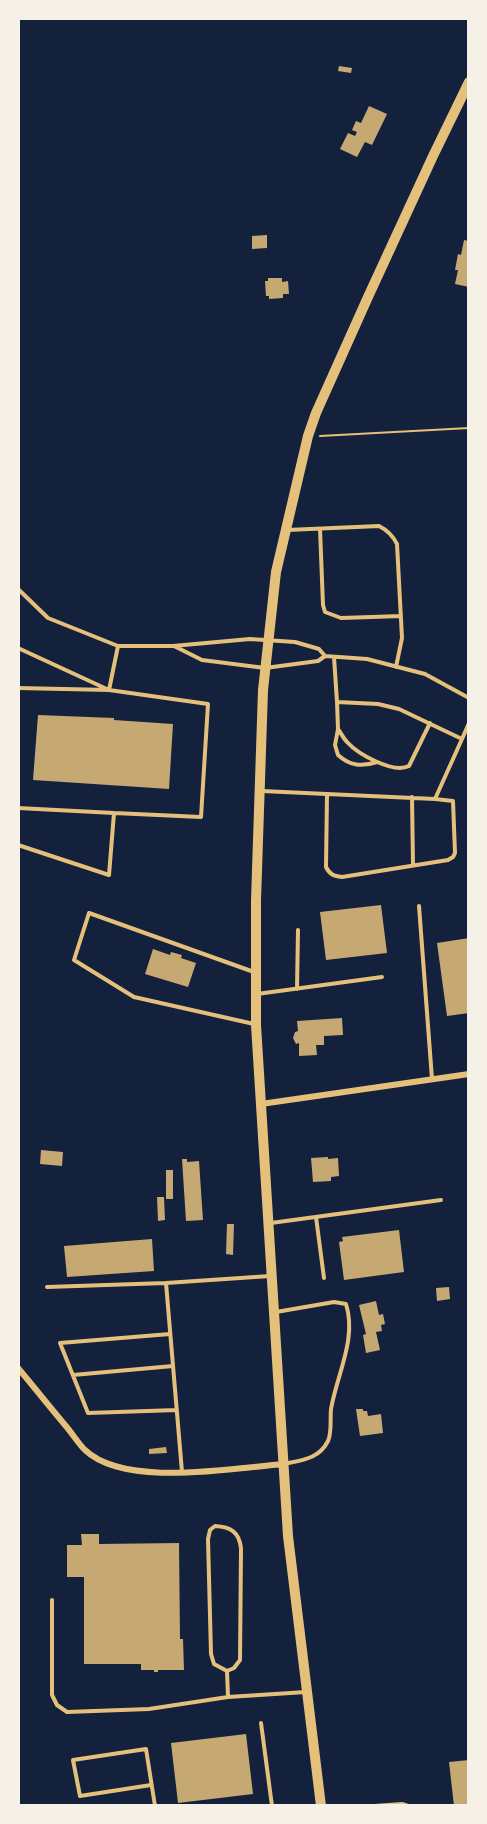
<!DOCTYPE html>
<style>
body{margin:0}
#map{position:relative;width:487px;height:1824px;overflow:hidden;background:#14213d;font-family:"Space Grotesk",sans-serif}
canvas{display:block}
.frame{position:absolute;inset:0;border:20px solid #f6f1e7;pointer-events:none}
</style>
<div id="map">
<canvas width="487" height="1824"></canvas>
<div class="frame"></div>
</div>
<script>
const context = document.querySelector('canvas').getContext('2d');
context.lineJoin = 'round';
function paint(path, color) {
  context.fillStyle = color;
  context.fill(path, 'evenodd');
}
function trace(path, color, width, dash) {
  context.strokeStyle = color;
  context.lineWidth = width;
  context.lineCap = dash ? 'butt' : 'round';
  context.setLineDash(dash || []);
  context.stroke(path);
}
paint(new Path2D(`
 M339 66 352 68 351 73 338 71Z
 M369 106 387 114 372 145 365 142 357 157 340 149 348 133 355 136 357 132 352 130 356 121 361 123Z
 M267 235V248L252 249V236Z
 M464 240 469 241V287L455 284 458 270H455L458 254 461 255Z
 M268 278H282V282L288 281 289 294H283V298L269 299V296H266L265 281H268Z
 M38 715 114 718V720L173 724 169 789 33 780Z
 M381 905 387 953 326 960 320 912Z
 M469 938V1013L447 1016 437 943Z
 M153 949 170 955 171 952 182 955 181 958 196 963 188 987 145 974Z
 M342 1018 343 1035 324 1036V1045H316L317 1055 299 1056V1043L296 1044 293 1038 295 1032 298 1031 297 1021Z
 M41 1150 63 1152 62 1166 40 1164Z
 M328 1157V1159L338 1158 339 1176 331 1177V1181L313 1182 311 1158Z
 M182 1159H187V1162L199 1161 203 1220 186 1221Z
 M166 1170H173V1199H166Z
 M157 1197H164L165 1220 158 1221Z
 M227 1224H234L233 1255 226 1254Z
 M399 1230 404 1272 344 1280 339 1242 343 1241 342 1237Z
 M152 1239 154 1271 67 1277 64 1246Z
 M449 1287 450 1299 437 1301 436 1288Z
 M376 1301 379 1315 383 1314 385 1324 381 1325 382 1331 376 1332 380 1350 366 1353 363 1335 366 1334 359 1305Z
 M356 1409H363V1411H367L368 1416 381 1414 383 1433 360 1436Z
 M166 1447 167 1453 149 1454V1449Z
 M81 1534H99V1544L179 1543 180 1639H183L184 1670H158V1672H154V1670H141V1664H84V1577H67V1545H82Z
 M246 1734 253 1794 178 1803 171 1743Z
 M469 1760V1806H454L449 1762Z`), '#c6a872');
trace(new Path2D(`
 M320 436 469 428`), '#e5c07b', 2);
trace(new Path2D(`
 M320 529 323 605 325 612 341 618 401 616
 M287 530 379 526C387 530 393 536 397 544L402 638 396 667
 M18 589 48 618 118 646H173L250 639 295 642 319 649 325 656
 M174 646 202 660 265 668 318 661 325 656 367 659 425 674 469 698
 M18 648 109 690 118 646
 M334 657 337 702 378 704 399 709 462 739 469 723
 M18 688 109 690 208 704 201 817 114 813 109 875 18 845
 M337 702 338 729 335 745 338 755C350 766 362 767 377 762
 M338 729C341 733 343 738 347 742 358 754 393 774 409 766L430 723
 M262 791 435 799 462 739
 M327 794 326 867C330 875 334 876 342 877L448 860 453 857 455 853 453 801 435 799
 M412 797 413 865
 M18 808 114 813
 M419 906 432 1079
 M297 989 298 930
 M257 994 382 977
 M254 1024 134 997 74 960 89 913 254 972
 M316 1217 324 1278
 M271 1223 441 1200
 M166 1283 270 1276
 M47 1287 166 1283 182 1472
 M276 1312 334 1302 346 1304C357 1339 337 1374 331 1409 330 1418 332 1433 328 1441 319 1459 302 1460 284 1464
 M170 1334 60 1343 88 1413 177 1410
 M73 1375 173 1366
 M215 1526C231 1527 239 1532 241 1548L240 1660 234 1668 227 1671 214 1664 211 1654 208 1539 210 1530Z
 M52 1600V1695L57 1705 67 1712 149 1709 228 1697
 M227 1671 228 1697 306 1692
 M261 1723 272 1806
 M151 1785 80 1796 73 1760 146 1749 155 1806
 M374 1806 402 1804 408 1806`), '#e5c07b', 4);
trace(new Path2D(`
 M261 1104 469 1074
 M18 1368C34 1387 49 1406 65 1425 72 1433 78 1443 85 1450 125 1488 232 1468 284 1464`), '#e5c07b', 6);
trace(new Path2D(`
 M321 1806 288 1536 256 1025V900L263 690 276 572 308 436 316 413 368 297 433 156 469 82`), '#e5c07b', 10);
</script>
